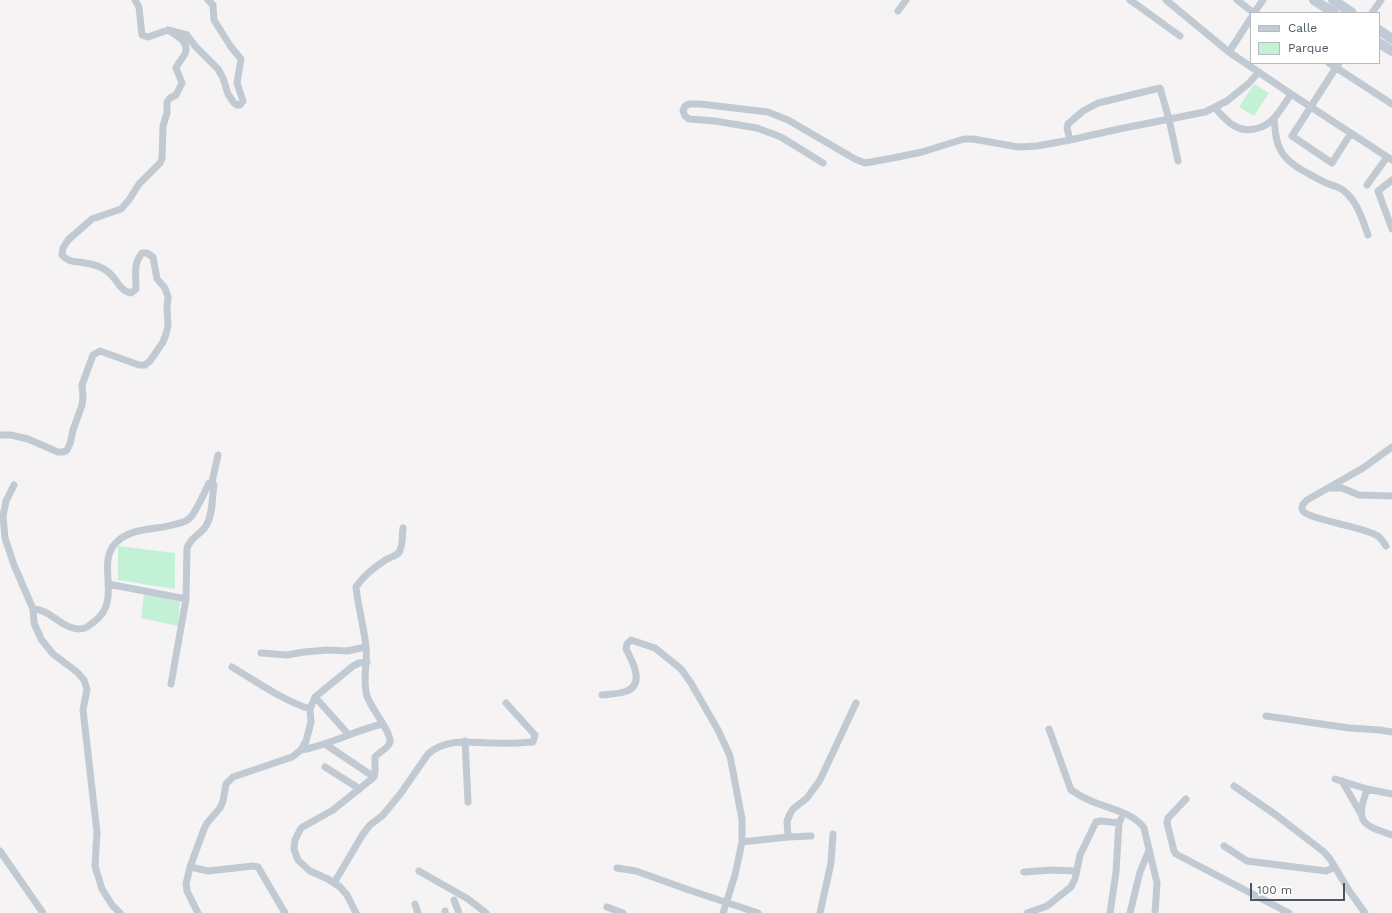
<!DOCTYPE html>
<style>
body{margin:0}
#map{position:relative;width:1392px;height:913px;overflow:hidden;background:#f5f3f3;font-family:"Work Sans",sans-serif}
canvas{display:block}
.legend{position:absolute;left:1250px;top:12px;width:130px;height:52px;box-sizing:border-box;background:#fff;border:1px solid #b7bbc0;margin:0;padding:5px 7px;list-style:none;font-size:12px;color:#4a5661}
.legend li{display:flex;align-items:center;gap:8px;height:20px}
.legend b{width:20px;border:1px solid #b7bbc0}
.scale{position:absolute;left:1250px;top:883px;width:95px;height:18px;box-sizing:border-box;border:2px solid #4a5661;border-top:0;padding-left:5px;font-size:12px;line-height:14px;white-space:nowrap;color:#4a5661;-webkit-text-stroke:3px #fff;paint-order:stroke}
</style>
<div id="map">
<canvas width="1392" height="913"></canvas>
<ul class="legend">
<li><b style="height:5px;background:#c1cbd6"></b>Calle</li>
<li><b style="height:11px;background:#c3f1d5"></b>Parque</li>
</ul>
<div class="scale">100 m</div>
</div>
<script>
const context = document.querySelector('canvas').getContext('2d');
context.lineJoin = 'round';
function paint(path, color) {
  context.fillStyle = color;
  context.fill(path, 'evenodd');
}
function trace(path, color, width, dash) {
  context.strokeStyle = color;
  context.lineWidth = width;
  context.lineCap = dash ? 'butt' : 'round';
  context.setLineDash(dash || []);
  context.stroke(path);
}
paint(new Path2D(`
 M1254 84 1269 93 1254 116 1239 107Z
 M118 546 175 553V589L118 580Z
 M144 594 180 602 178 626 141 618Z`), '#c3f1d5');
trace(new Path2D(`
 M135 0 139 7 142 35 148 37 168 30 187 35 195 46 218 69 223 78 228 94 234 103 237 105H240L243 101 237 83 241 59 231 47 214 20 213 5 208 0
 M1130 0 1180 36
 M1166 0 1229 52 1291 94 1392 160
 M1237 0 1254 13
 M898 11 906 0
 M1254 13 1263 0
 M1372 13 1381 0
 M1229 52 1251 18
 M1329 63 1392 104
 M1339 63 1292 136 1332 163 1351 133
 M1215 108C1220 113 1226 121 1233 125 1246 134 1265 129 1275 117 1281 110 1286 102 1291 94
 M1274 118C1275 128 1275 140 1280 149 1288 166 1310 174 1326 183 1331 185 1339 187 1343 190 1357 201 1362 218 1368 235
 M1070 140 1067 128 1068 124 1083 111 1098 103 1160 88 1169 119 1178 161
 M823 163 781 137 757 128 715 121 689 119 685 116 683 111 685 106 689 104H700L768 112 788 120 855 159 865 163 893 158 922 152 964 139H973L1018 147 1037 146 1070 140 1119 129 1205 112 1227 101 1248 84 1259 72
 M1392 180 1378 191 1392 229
 M1367 185 1387 157
 M0 435H11L28 439 58 452H63L67 450 70 444 73 430 82 405 83 398 82 385 93 355 100 351 139 365H145L150 361 163 342 166 334 168 326 167 308 168 297 165 288 157 279 153 257 147 253H142C133 264 136 275 136 289L131 293C119 291 117 278 108 272 102 267 93 264 85 263 76 261 69 263 62 255L63 248 68 240 92 219 121 209 129 200 139 184 160 163 162 159 163 126 167 113V102L170 98 176 95 182 83 176 68C178 63 182 59 185 54 190 42 177 36 168 30
 M14 485 6 501 3 516 5 538 14 565 33 609 34 623 41 639 53 654 77 672 84 680 87 689 83 710 97 832 95 866 102 889 112 905 120 913
 M1330 488H1342L1359 495 1392 496
 M1386 546C1383 542 1381 537 1376 535 1363 527 1308 519 1303 511 1300 506 1304 503 1307 500L1363 468 1392 447
 M108 584 186 599
 M33 609C52 609 65 634 85 628 88 627 92 623 95 621 122 600 97 566 114 545 130 526 155 531 176 524 181 523 187 521 190 518 196 512 205 491 209 483L212 482
 M261 653 287 655 304 652 328 650 347 651 366 647
 M232 667C257 682 282 700 310 709
 M171 684 186 599 187 548C191 537 200 535 206 526 213 515 212 497 214 485L212 482 218 455
 M602 695C609 694 617 694 624 692 646 686 633 662 626 649L627 644 631 640 655 648 681 669 691 683 718 730 730 756 742 819V842L735 875 723 913
 M315 697 349 735
 M1266 716 1349 728 1380 730 1392 732
 M1049 729 1071 790C1077 794 1084 798 1091 801 1107 808 1134 813 1144 828L1157 883 1155 913
 M465 741 468 802
 M325 744 374 777
 M301 750C330 745 355 730 383 724
 M325 767 360 789
 M1335 779 1367 789C1356 822 1360 824 1392 835
 M1342 781 1361 814
 M1234 786 1276 815 1324 852 1330 859 1350 892 1365 913
 M1367 789 1392 794
 M1186 799 1168 818 1167 823 1174 851 1176 854 1289 913
 M788 837 787 821 790 814 793 809 807 798 820 780 856 703
 M742 842 788 837 811 836
 M1224 846 1247 861 1326 871 1335 867
 M0 851 43 913
 M190 867 208 871 253 866 258 867 285 913
 M617 868 636 871 689 890 758 913
 M419 871 468 899 486 913
 M1024 872 1053 870 1076 871
 M334 883 363 834 370 825 383 815 401 793 428 754C448 737 471 743 495 743 507 744 520 743 533 742L535 735 506 703
 M454 900 459 913
 M415 904 418 913
 M607 907 623 913
 M445 911V913
 M198 913 187 891 186 884 190 867 204 829 207 823 220 808 223 801 226 784 233 777 292 757 301 750 306 741 311 722 310 709 315 697 353 666 359 663 367 662
 M356 913 347 895 340 887 328 879 310 871 298 860 294 849 295 840 301 828 333 810 374 777 375 772V757C379 752 389 748 390 742 391 731 370 707 367 696 362 680 368 663 366 647 364 627 358 607 356 587 363 576 376 566 387 559 392 557 399 555 400 550 403 544 402 535 403 528
 M820 913 831 863 833 834
 M1027 913 1047 906 1071 887 1075 879 1080 855 1096 822 1101 821 1119 823
 M1110 913 1116 872 1119 823 1121 819
 M1130 913 1140 872 1149 850`), '#c1cad2', 7);
trace(new Path2D(`
 M1314 0 1334 13
 M1333 0 1352 13
 M1379 30 1392 39
 M1379 43 1392 51`), '#c1cbd6', 10);
</script>
